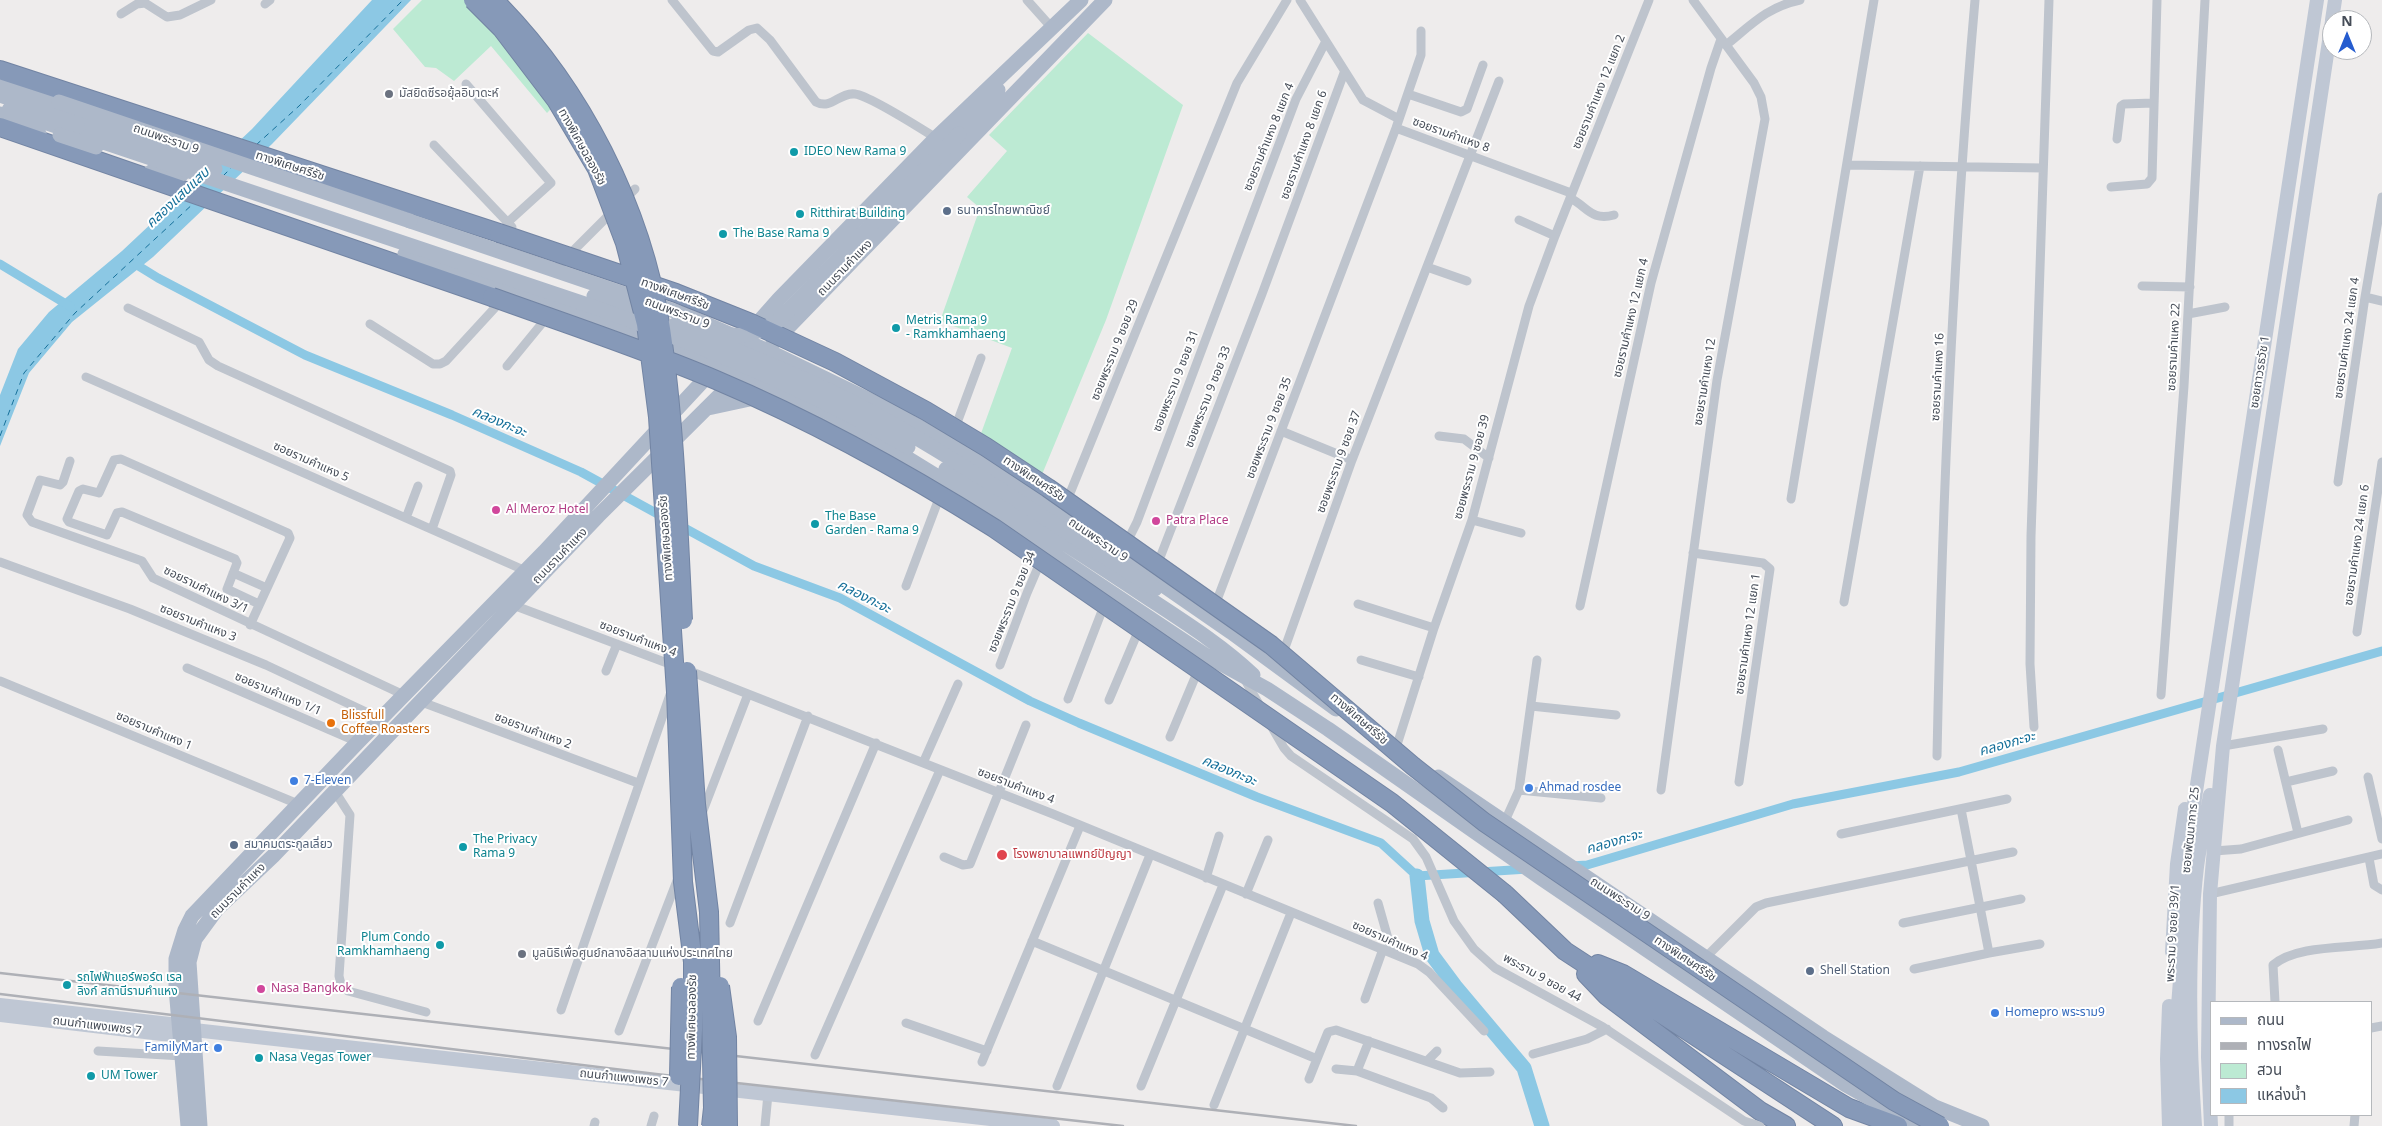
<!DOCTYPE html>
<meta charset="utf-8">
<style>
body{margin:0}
#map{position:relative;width:2382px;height:1126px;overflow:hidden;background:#eeecec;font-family:"Noto Sans","Noto Sans Thai",sans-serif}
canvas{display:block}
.legend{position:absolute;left:2210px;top:1001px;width:162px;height:115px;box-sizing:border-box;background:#fff;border:1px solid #b5b8bc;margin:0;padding:6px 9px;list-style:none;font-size:15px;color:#464d58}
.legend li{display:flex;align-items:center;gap:10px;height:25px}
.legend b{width:25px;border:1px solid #b5b8bc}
.north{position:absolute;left:2322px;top:10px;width:50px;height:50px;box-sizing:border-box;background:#fff;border:1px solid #b5b8bc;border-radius:50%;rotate:0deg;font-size:14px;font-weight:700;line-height:20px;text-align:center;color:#464d58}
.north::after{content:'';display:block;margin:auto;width:18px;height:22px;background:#255ccf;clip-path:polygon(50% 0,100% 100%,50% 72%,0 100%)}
</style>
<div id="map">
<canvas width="2382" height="1126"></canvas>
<ul class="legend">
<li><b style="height:6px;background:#adb8c9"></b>ถนน</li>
<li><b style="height:6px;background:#aeb0b6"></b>ทางรถไฟ</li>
<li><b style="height:14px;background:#bcead3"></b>สวน</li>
<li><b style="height:14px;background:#8cc8e4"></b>แหล่งน้ำ</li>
</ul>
<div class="north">N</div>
</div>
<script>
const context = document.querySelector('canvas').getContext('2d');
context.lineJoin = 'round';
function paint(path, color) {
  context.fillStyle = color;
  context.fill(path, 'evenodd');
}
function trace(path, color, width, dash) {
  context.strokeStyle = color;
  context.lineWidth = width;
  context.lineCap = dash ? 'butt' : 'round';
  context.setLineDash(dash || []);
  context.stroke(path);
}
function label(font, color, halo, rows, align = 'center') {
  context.font = font + ' "Noto Sans","Noto Sans Thai",sans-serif';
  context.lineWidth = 4;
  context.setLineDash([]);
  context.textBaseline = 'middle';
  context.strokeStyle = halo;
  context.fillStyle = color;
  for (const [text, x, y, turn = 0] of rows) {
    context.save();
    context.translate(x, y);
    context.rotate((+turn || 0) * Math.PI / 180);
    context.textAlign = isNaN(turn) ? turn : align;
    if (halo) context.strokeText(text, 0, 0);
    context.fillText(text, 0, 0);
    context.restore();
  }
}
paint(new Path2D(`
 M422 0H506L573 86 547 113 491 46 454 81 436 68 425 67 393 29Z
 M1088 33 1183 105 1106 320 1036 489 975 450 1012 348 940 321 980 208 967 197 1007 151 989 135Z`), '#bcead3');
paint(new Path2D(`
 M372 0H411L272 144 153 257 72 322 29 373 0 446V395L18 349 49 312 122 251 252 129Z`), '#8cc8e4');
trace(new Path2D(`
 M132 262 158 278 305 355 452 415 581 472 665 518
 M0 264 71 307
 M679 525 754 566 840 598 1030 701 1079 723 1257 797 1381 843 1417 876 1528 869
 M1571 866 1587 865 1793 804 1959 772 2382 651`), '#8cc8e4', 9);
trace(new Path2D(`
 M1417 876 1422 921 1432 955 1455 986 1524 1068 1542 1126`), '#8cc8e4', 15);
trace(new Path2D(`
 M256 145 299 106 403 0
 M223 176 231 168
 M0 436 24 373 75 313 195 202`), '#16709a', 1, [6, 5]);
const highway = new Path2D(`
 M0 70 499 233
 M0 127 492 297
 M1505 894 1565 951 1833 1126
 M1598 964 1623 974 1849 1108 1898 1126
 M1586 974 1607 996 1760 1111 1786 1126`);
trace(highway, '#7284a3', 20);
trace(new Path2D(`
 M672 0 713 51 718 52 749 30 757 28 770 40 816 102C832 110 839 92 855 94 870 96 920 128 936 138
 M1027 0 1052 28
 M1300 0 1363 100 1399 119
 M265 4 270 0
 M121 14 137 4 145 3 167 17 180 15 211 0
 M1726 45C1751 25 1767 7 1800 0
 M466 84 551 183 508 222
 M1408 94 1461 112 1467 109 1483 65
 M1396 128 1571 193
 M2117 139 2121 106 2124 104 2153 103
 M434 145 512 227
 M1847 165 2043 168
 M2111 187 2147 184 2152 178 2157 0
 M1570 198C1588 207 1591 221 1614 215
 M624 200 635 189
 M1519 220 1555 236
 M1427 267 1467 281
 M555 269 613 211
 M2142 286 2190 287
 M2365 297 2382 301
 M128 308 199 342 209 360 218 366 450 471 451 475 432 529
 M2188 314 2225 307
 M370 324 433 364H440L446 361 503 299
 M507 366 548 316
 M86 377 526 571
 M954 431 981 358
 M1281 431 1352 460
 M1439 436 1464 439 1489 458
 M70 461 63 482 60 485 40 480 27 515 32 522 142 561 153 578 404 695
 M2338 482 2365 297 2382 197
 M1791 499 1874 0
 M1066 503 1237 83 1287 0
 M406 518 418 486
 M1472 520 1521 533
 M1125 546 1137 522 1296 99 1325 43
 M1693 553 1763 563 1770 569 1739 782
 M0 562 130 609 266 665 381 719
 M1156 568 1262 294 1344 73
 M233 573 267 588
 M906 586 941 493
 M1844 602 1920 166
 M1358 604 1434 628
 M513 605 675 666
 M1580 606 1651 283 1711 68 1721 39
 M1214 608 1396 128 1421 55V31
 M250 625 290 538 288 533 121 459 114 460 99 493 83 489 79 491 67 519 69 522 107 535 117 513 122 512 235 559 237 563 227 589 259 604
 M2357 632 2382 462
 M1282 656 1352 460 1499 81
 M1361 660 1419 677
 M1000 665 1027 593 1042 558
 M187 668 358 742
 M687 670 1053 814 1418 964 1429 972 1484 1031
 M606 671 617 644
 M1244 678 1260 706
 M0 681 298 804
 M2161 695 2184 386 2205 0
 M1068 699 1105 603
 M1109 700 1140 627
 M419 701 638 783
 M1531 706 1616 715
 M1270 724 1284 748 1291 756 1413 839 1426 857 1454 921 1474 949 1495 968 1603 1027 1744 1121 1760 1126
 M2034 727 2030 664 2031 536 2049 0
 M1170 737 1199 668
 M2223 746 2323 729
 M1396 748 1434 628 1472 520 1529 306 1555 236 1649 0
 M2278 750 2298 833
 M1937 756C1942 503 1953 251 1975 0
 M923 763 958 684
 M2368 777 2382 839
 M2286 782 2333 771
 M334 790 350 815 339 976 341 984 348 991 426 1012
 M1519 790 1601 798
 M1661 790 1717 380 1765 119 1761 97 1754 83 1693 0
 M701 816 748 694
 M1505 821 1519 790 1537 660
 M1841 834 2007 799
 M2214 851 2241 849 2348 820
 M944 857 963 865 970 864 1026 725
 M2369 858 2374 885 2382 890
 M1206 878 1219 836
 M1246 894 1268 840
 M2210 894 2382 854
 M1378 903 1389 942 1395 954
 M730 923 808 716
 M1903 923 2021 899
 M1032 941 1317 1059 1328 1032 1336 1030 1460 1073 1490 1072
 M1989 953 2040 944
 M1706 957 1756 907 1766 903 2013 852
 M1914 969 1989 953 1961 809
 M1365 999 1383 949
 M2275 1002 2273 965C2298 944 2350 949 2382 943
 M561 1010 672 689
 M758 1021 876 743
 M906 1023 987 1051
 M2371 1028 2382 1026
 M619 1031 678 878
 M98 1051 182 1056
 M1533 1054 1587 1039 1607 1029
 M815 1055 940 770
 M1427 1061 1437 1051
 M982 1062 1080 826
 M1336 1069 1357 1071 1369 1041
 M1357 1071 1431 1098 1443 1108
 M1309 1079 1317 1059
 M1057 1086 1150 855
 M1141 1086 1223 885
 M1214 1105 1291 913
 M2229 1115V1126
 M594 1126 595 1122
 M651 1126 654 1116
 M765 1126 768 1094
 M2354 1126 2355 1115`), '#bec4cd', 9);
trace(new Path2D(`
 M2332 20 2335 0
 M2172 952 2177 864 2185 809
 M0 1005 179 1025 194 1030 1053 1126
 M0 1015 162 1034 180 1035 189 1032
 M2169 1126 2167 1059 2169 1006
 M2183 1126 2178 1006 2193 811 2317 0
 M2195 1126C2189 1039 2187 953 2197 867 2200 843 2206 819 2210 795
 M2211 1126 2208 1057 2210 894 2223 746 2332 21`), '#bfc7d4', 14);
trace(new Path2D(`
 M0 81 59 102
 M12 86 45 89
 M0 95 92 126
 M9 110 79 134
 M0 114 39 134
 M959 134 998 90
 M151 172 166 177 182 174 190 161
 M410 221 686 315 766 350 890 410 1014 482 1231 632 1336 709
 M405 254 624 330 741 374 804 402 881 442 1006 519 1046 549 1205 655 1267 689 1328 729 1541 878 1846 1085 1919 1126
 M594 296 651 317
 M748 334 779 299 936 138 1081 0
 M773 343 1105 0
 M708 408 759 397
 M946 469C1009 507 1071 547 1133 588 1173 615 1217 641 1253 675
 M1438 777 1823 1037 1935 1107 1982 1126
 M188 1126 176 988V959L185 930 192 916 358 742 544 552 715 368
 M200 1126 189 962 195 939 217 909 273 856 598 516 737 378`), '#adb8c9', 15);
trace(highway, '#8699b8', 18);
trace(new Path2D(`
 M0 973 1356 1126
 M0 994 656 1074 1123 1126`), '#aeb0b6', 2.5);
const highwayBridge = new Path2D(`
 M473 0 502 29 556 100 597 169 625 243 646 324 658 417 676 692 683 882 693 962V1030L688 1126
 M494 0C581 87 642 207 661 329 675 425 678 523 683 620
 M499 233 676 293 751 323 835 362 926 411 986 447 1048 488 1271 645 1413 766 1484 822 1894 1101 1940 1126
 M492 297C567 324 643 349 716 380 813 421 905 472 994 528L1392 803 1505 894
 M687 671 696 804 709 912 713 1108 711 1126
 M720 986 727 1037 728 1126
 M679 1076 681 987`);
trace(highwayBridge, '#7284a3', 20, []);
trace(new Path2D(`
 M59 102 410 221
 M92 126 215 169
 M60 135 96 147
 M88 137 591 306C700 345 808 389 908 447
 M675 325C746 355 819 382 886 420 978 473 1066 532 1155 589
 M708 332C737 338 753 337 778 321L959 134`), '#adb8c9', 15);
trace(highwayBridge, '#8699b8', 18);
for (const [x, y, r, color] of [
 [389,94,5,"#6b7280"],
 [794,152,5,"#0f9aa8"],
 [947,211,5,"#5c6f8a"],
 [800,214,5,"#0f9aa8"],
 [723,234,5,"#0f9aa8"],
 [896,328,5,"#0f9aa8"],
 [496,510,5,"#d1479c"],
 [1156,521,5,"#d1479c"],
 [815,524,5,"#0f9aa8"],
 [331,723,5,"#e8710a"],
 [294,781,5,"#3f7fe0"],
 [1529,788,5,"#3f7fe0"],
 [234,845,5,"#5c6f8a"],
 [463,847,5,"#0f9aa8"],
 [1002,855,6,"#e0444e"],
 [440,945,5,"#0f9aa8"],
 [522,954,5,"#6b7280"],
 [1810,971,5,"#5c6f8a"],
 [67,985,5,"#0f9aa8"],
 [261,989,5,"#d1479c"],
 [1995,1013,5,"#3f7fe0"],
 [218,1048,5,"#3f7fe0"],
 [259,1058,5,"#0f9aa8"],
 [91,1076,5,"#0f9aa8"]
]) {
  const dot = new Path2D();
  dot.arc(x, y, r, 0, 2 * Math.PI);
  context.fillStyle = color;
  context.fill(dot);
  trace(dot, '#fff', 2);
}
label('12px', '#464d58', '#fff', [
 ["ซอยรามคำแหง 12 แยก 2",1599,92,-68],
 ["ซอยรามคำแหง 8",1451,135,20],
 ["ซอยรามคำแหง 8 แยก 4",1269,137,-68],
 ["ถนนพระราม 9",166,139,19],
 ["ซอยรามคำแหง 8 แยก 6",1304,145,-70],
 ["ทางพิเศษฉลองรัช",582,147,61],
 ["ทางพิเศษศรีรัช",290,166,18],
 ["ถนนรามคำแหง",845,268,-46],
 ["ทางพิเศษศรีรัช",675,294,20],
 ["ถนนพระราม 9",677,313,21],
 ["ซอยรามคำแหง 12 แยก 4",1631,318,-77],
 ["ซอยรามคำแหง 24 แยก 4",2347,338,-82],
 ["ซอยรามคำแหง 22",2174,347,-87],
 ["ซอยพระราม 9 ซอย 29",1115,350,-68],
 ["ซอยถาวรธวัช 1",2260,372,-81],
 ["ซอยรามคำแหง 16",1938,377,-87],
 ["ซอยพระราม 9 ซอย 31",1176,381,-69],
 ["ซอยรามคำแหง 12",1705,382,-81],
 ["ซอยพระราม 9 ซอย 33",1208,397,-69],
 ["ซอยพระราม 9 ซอย 35",1269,428,-69],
 ["ซอยรามคำแหง 5",311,462,24],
 ["ซอยพระราม 9 ซอย 37",1339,462,-70],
 ["ซอยพระราม 9 ซอย 39",1472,467,-75],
 ["ทางพิเศษศรีรัช",1034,479,34],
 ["ทางพิเศษฉลองรัช",666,538,-94],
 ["ถนนพระราม 9",1098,540,34],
 ["ซอยรามคำแหง 24 แยก 6",2357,545,-82],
 ["ถนนรามคำแหง",560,556,-46],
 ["ซอยรามคำแหง 3/1",206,590,26],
 ["ซอยพระราม 9 ซอย 34",1012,602,-68],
 ["ซอยรามคำแหง 3",198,623,22],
 ["ซอยรามคำแหง 12 แยก 1",1748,634,-82],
 ["ซอยรามคำแหง 4",638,639,21],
 ["ซอยรามคำแหง 1/1",278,694,23],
 ["ทางพิเศษศรีรัช",1359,719,41],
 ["ซอยรามคำแหง 1",154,731,23],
 ["ซอยรามคำแหง 2",533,731,21],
 ["ซอยรามคำแหง 4",1016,786,21],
 ["ซอยพัฒนาการ 25",2191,830,-84],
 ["ถนนรามคำแหง",238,891,-45],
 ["ถนนพระราม 9",1620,899,33],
 ["พระราม 9 ซอย 39/1",2173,933,-87],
 ["ซอยรามคำแหง 4",1390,941,24],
 ["ทางพิเศษศรีรัช",1685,959,34],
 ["พระราม 9 ซอย 44",1542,978,29],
 ["ทางพิเศษฉลองรัช",692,1017,-89],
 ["ถนนกำแพงเพชร 7",97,1026,7],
 ["ถนนกำแพงเพชร 7",624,1078,6]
]);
label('12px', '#5b616d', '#fff', [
 ["มัสยิดซีรอยุ้ลอิบาดะห์",399,94],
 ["มูลนิธิเพื่อศูนย์กลางอิสลามแห่งประเทศไทย",532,954]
], 'left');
label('12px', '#0d838f', '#fff', [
 ["IDEO New Rama 9",804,152],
 ["Ritthirat Building",810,214],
 ["The Base Rama 9",733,234],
 ["Metris Rama 9",906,321],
 ["- Ramkhamhaeng",906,335],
 ["The Base",825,517],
 ["Garden - Rama 9",825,531],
 ["The Privacy",473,840],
 ["Rama 9",473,854],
 ["Plum Condo",430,938,"right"],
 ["Ramkhamhaeng",430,952,"right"],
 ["รถไฟฟ้าแอร์พอร์ต เรล",77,978],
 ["ลิงก์ สถานีรามคำแหง",77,992],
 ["Nasa Vegas Tower",269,1058],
 ["UM Tower",101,1076]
], 'left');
label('12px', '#4e5e75', '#fff', [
 ["ธนาคารไทยพาณิชย์",957,211],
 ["สมาคมตระกูลเลี่ยว",244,845],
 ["Shell Station",1820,971]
], 'left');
label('12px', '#b23c85', '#fff', [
 ["Al Meroz Hotel",506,510],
 ["Patra Place",1166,521],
 ["Nasa Bangkok",271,989]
], 'left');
label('12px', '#c56008', '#fff', [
 ["Blissfull",341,716],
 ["Coffee Roasters",341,730]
], 'left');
label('12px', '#366cbe', '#fff', [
 ["7-Eleven",304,781],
 ["Ahmad rosdee",1539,788],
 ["Homepro พระราม9",2005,1013],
 ["FamilyMart",208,1048,"right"]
], 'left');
label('12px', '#be3a42', '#fff', [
 ["โรงพยาบาลแพทย์ปัญญา",1013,855]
], 'left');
label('italic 14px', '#16709a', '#fff', [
 ["คลองแสนแสบ",178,198,-43],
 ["คลองกะจะ",499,422,23],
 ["คลองกะจะ",864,597,27],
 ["คลองกะจะ",2007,744,-16],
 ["คลองกะจะ",1229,771,23],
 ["คลองกะจะ",1614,842,-16]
]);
</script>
